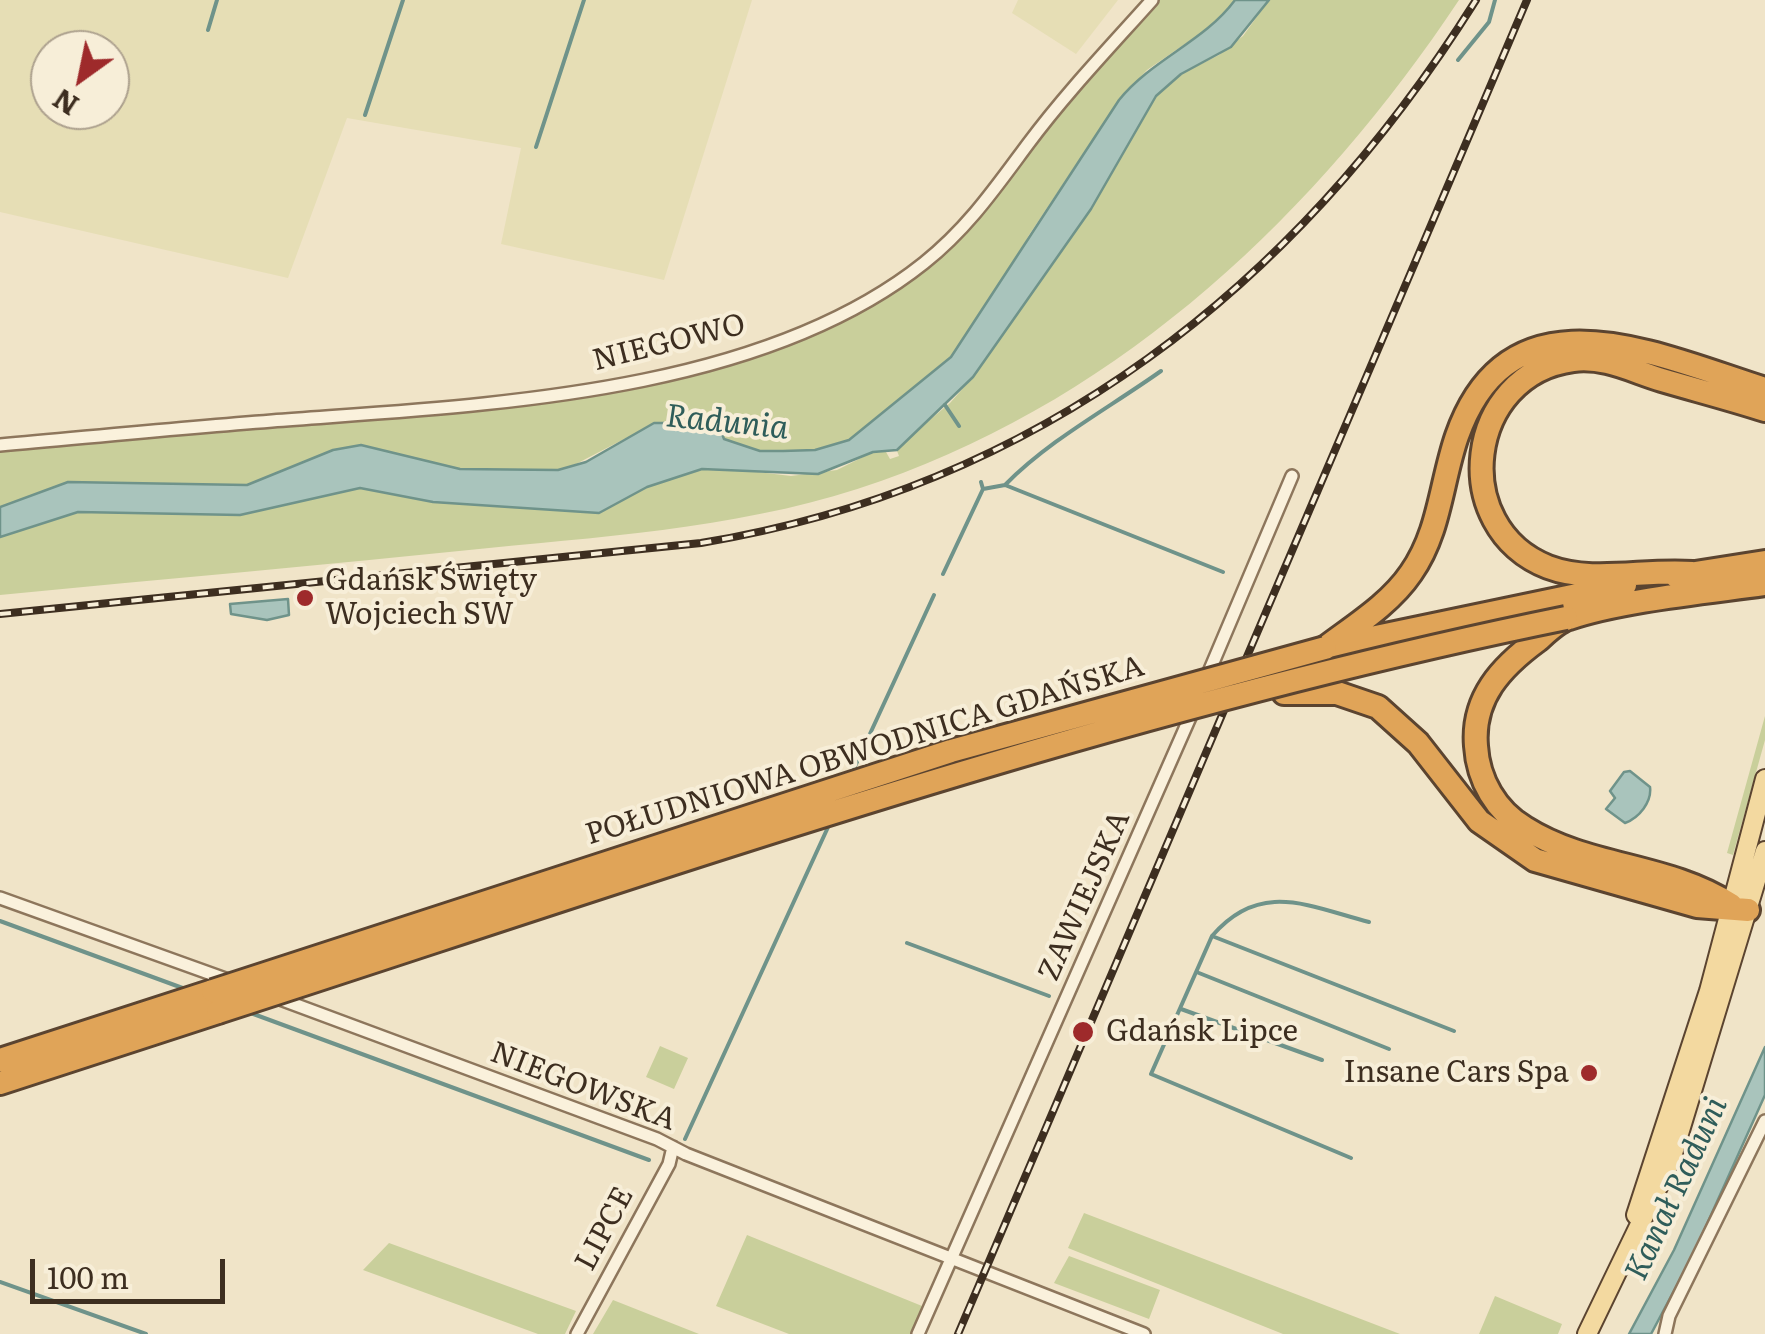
<!DOCTYPE html>
<meta charset="utf-8">
<style>
body{margin:0}
#map{position:relative;width:1765px;height:1334px;overflow:hidden;background:#f0e4c8;font-family:Literata,serif}
canvas{display:block}
.north{position:absolute;left:30px;top:30px;width:100px;height:100px;box-sizing:border-box;background:#f7eed8;border:2px solid #ada18e;border-radius:50%;rotate:213deg;font-size:28px;font-weight:700;line-height:40px;text-align:center;color:#3d2e20}
.north::after{content:'';display:block;margin:auto;width:35px;height:45px;background:#9e2a2b;clip-path:polygon(50% 0,100% 100%,50% 72%,0 100%)}
.scale{position:absolute;left:30px;top:1259px;width:195px;height:45px;box-sizing:border-box;border:5px solid #3d2e20;border-top:0;padding-left:12px;font-size:30px;line-height:35px;white-space:nowrap;color:#3d2e20;-webkit-text-stroke:8px #f7eed8;paint-order:stroke}
</style>
<div id="map">
<canvas width="1765" height="1334"></canvas>
<div class="north">N</div>
<div class="scale">100 m</div>
</div>
<script>
const context = document.querySelector('canvas').getContext('2d');
context.lineJoin = 'round';
function paint(path, color) {
  context.fillStyle = color;
  context.fill(path, 'evenodd');
}
function trace(path, color, width, dash) {
  context.strokeStyle = color;
  context.lineWidth = width;
  context.lineCap = dash ? 'butt' : 'round';
  context.setLineDash(dash || []);
  context.stroke(path);
}
function label(font, color, halo, rows, align = 'center') {
  context.font = font + ' Literata,serif';
  context.lineWidth = 8;
  context.setLineDash([]);
  context.textBaseline = 'middle';
  context.strokeStyle = halo;
  context.fillStyle = color;
  for (const [text, x, y, turn = 0] of rows) {
    context.save();
    context.translate(x, y);
    context.rotate((+turn || 0) * Math.PI / 180);
    context.textAlign = isNaN(turn) ? turn : align;
    if (halo) context.strokeText(text, 0, 0);
    context.fillText(text, 0, 0);
    context.restore();
  }
}
paint(new Path2D(`
 M0 0H752L664 280 501 244 521 148 347 118 288 278 0 212ZM110 50V110H50V50Z
 M1018 0H1118L1076 54 1012 13Z`), '#e6deb5');
paint(new Path2D(`
 M1156 0H1235L1214 24 1147 70 1119 100 1029 235 975 334 928 396 849 440 806 457 628 437 551 477 460 469 346 447 247 485 68 482 0 507V449L341 421 637 388 747 355 919 271Z
 M1269 0H1459C1318 212 1125 395 881 481 755 526 621 535 489 548 326 565 163 579 0 595V537L78 512 240 515 360 488 433 502 554 507 640 458 791 476 837 470 873 452H886L890 459 899 456 896 448 950 403 973 377 1091 209 1156 96 1181 74 1219 55 1243 36Z
 M1765 716V740L1733 855 1727 853Z
 M660 1046 688 1058 674 1089 646 1077Z
 M1084 1213 1400 1334H1283L1068 1248Z
 M747 1235 922 1306 912 1334H789L716 1306Z
 M389 1243 576 1311 565 1334H538L363 1270Z
 M1069 1256 1160 1290 1149 1319 1054 1283Z
 M1495 1296 1562 1324 1558 1334H1479Z
 M613 1300 699 1334H593Z`), '#c9cf9b');
const water = new Path2D(`
 M1235 0H1269L1231 47 1181 74 1156 96 1091 209 973 377 897 450 873 452 818 474 702 469 647 487 599 513 433 502 360 488 240 515 78 512 0 537V507L68 482 247 485 333 450 361 445 460 469 558 470 586 462 654 423H718L724 439 760 451H783L815 450 849 440 951 357 1119 100C1152 59 1204 42 1235 0Z
 M288 599 289 615 267 620 231 614 230 604Z
 M1630 771 1650 787C1652 802 1639 818 1625 823L1606 809 1615 798 1610 791 1624 772Z
 M1765 1047V1095L1693 1255 1651 1334H1629L1674 1250Z`);
paint(water, '#a9c4bc');
trace(water, '#6f938a', 2.5);
trace(new Path2D(`
 M208 30 217 0
 M1458 60 1489 22 1495 0
 M365 115 403 0
 M536 147 584 0
 M945 405 959 426
 M981 482 983 489 1005 485 1223 572
 M1005 485C1049 440 1109 408 1161 371
 M943 574 983 489
 M851 775 934 595
 M0 921 188 990
 M1212 936 1454 1031
 M907 943 1049 996
 M1199 973 1389 1049
 M1181 1009 1322 1060
 M248 1012 649 1160
 M685 1139 829 825
 M1351 1158 1151 1074 1212 936C1260 880 1308 906 1369 922
 M0 1282 146 1334`), '#6f938a', 4);
const minor = new Path2D(`
 M0 445C90 437 181 428 272 421 477 405 756 397 924 263 968 228 996 187 1028 144 1066 93 1110 47 1152 0
 M1206 679 1292 476
 M0 898 231 981
 M272 996 657 1139 686 1154 1144 1334
 M577 1334 669 1164 673 1147
 M918 1334 1195 706
 M1665 1334 1669 1316 1765 1121`);
const primary = new Path2D(`
 M1636 1215 1709 991 1765 779
 M1587 1334 1671 1160 1765 851`);
const motorway = new Path2D(`
 M1692 573C1644 569 1593 584 1548 567 1447 527 1466 374 1573 360 1606 356 1632 371 1662 380 1696 390 1731 399 1765 410
 M1676 576 1765 562
 M1333 646 1625 585
 M1325 648C1354 626 1390 604 1411 573 1440 532 1441 482 1457 436 1510 284 1657 355 1765 389
 M1284 693H1337L1378 707 1418 743 1479 821 1535 860 1697 906 1748 910
 M1731 905C1669 864 1588 868 1525 828 1496 811 1478 780 1476 746 1472 698 1501 667 1538 640 1547 632 1558 621 1569 618 1622 600 1708 592 1765 584
 M0 1060 213 991
 M0 1083 218 1012`);
trace(minor, '#8d765c', 16);
trace(primary, '#5b4430', 22);
trace(motorway, '#5b4430', 28);
trace(minor, '#faf1dc', 11);
trace(primary, '#f3d9a0', 18);
trace(motorway, '#e0a458', 22);
const rail = new Path2D(`
 M0 614 701 543C1040 487 1296 287 1476 0
 M958 1334 1527 0`);
trace(rail, '#3d2e20', 8);
trace(rail, '#f7eed8', 4, [11]);
const motorwayBridge = new Path2D(`
 M213 991 951 751 1325 648
 M218 1012C666 867 1103 712 1566 618`);
trace(motorwayBridge, '#5b4430', 28, []);
trace(motorwayBridge, '#e0a458', 22);
for (const [x, y, r, color] of [
 [305,598,10,"#9e2a2b"],
 [1083,1032,12,"#9e2a2b"],
 [1589,1073,10,"#9e2a2b"]
]) {
  const dot = new Path2D();
  dot.arc(x, y, r, 0, 2 * Math.PI);
  context.fillStyle = color;
  context.fill(dot);
  trace(dot, '#f7eed8', 4);
}
label('30px', '#3d2e20', '#f7eed8', [
 ["NIEGOWO",669,343,-14],
 ["POŁUDNIOWA OBWODNICA GDAŃSKA",865,751,-17],
 ["ZAWIEJSKA",1085,896,-66],
 ["NIEGOWSKA",583,1087,21],
 ["LIPCE",605,1229,-62]
]);
label('30px', '#3d2e20', '#f7eed8', [
 ["Gdańsk Święty",325,581],
 ["Wojciech SW",325,615],
 ["Gdańsk Lipce",1106,1032],
 ["Insane Cars Spa",1569,1073,"right"]
], 'left');
label('italic 32px', '#2f5d5a', '#f7eed8', [
 ["Radunia",727,423,6],
 ["Kanał Raduni",1677,1189,-65]
]);
</script>
